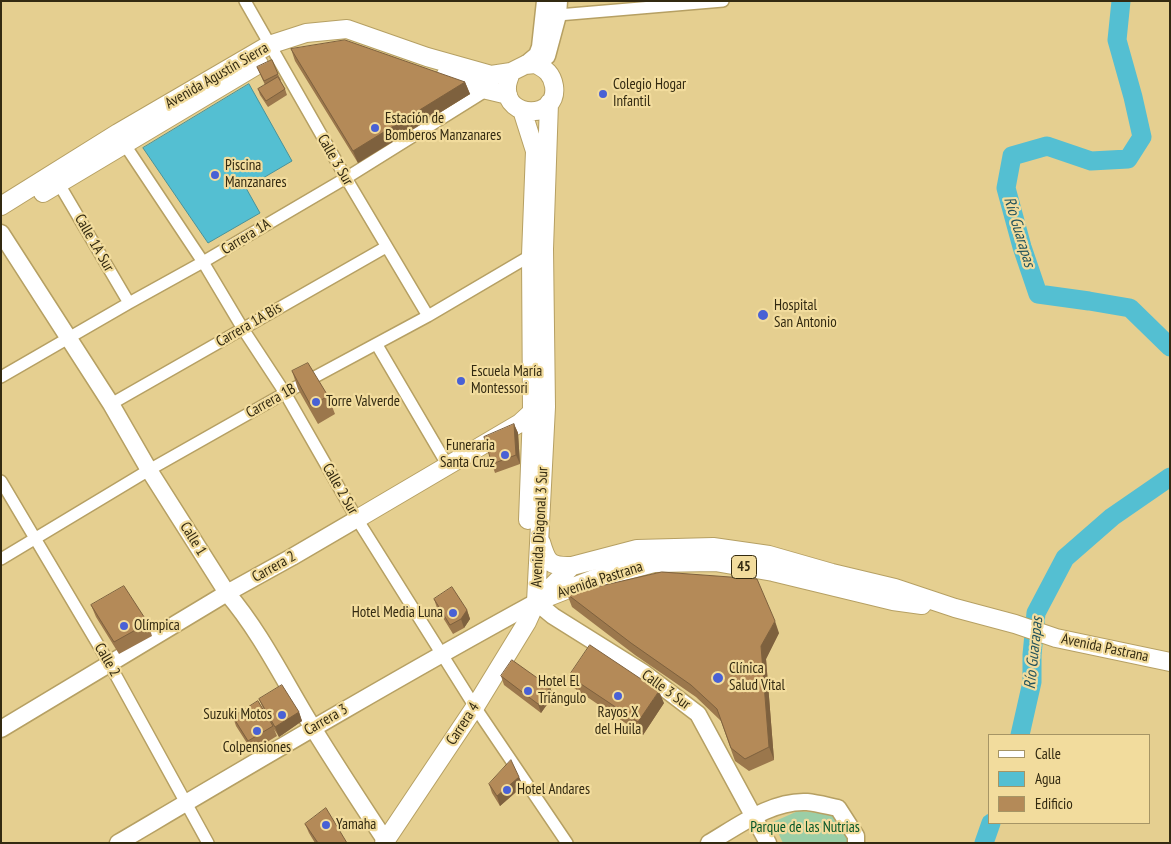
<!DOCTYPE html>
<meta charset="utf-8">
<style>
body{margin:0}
#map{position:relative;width:1171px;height:844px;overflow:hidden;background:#e5cf90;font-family:"PT Sans Narrow",sans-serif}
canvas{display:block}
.frame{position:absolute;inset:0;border:2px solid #332a11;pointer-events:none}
.legend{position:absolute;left:988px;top:734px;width:162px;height:90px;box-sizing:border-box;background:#f2dc9d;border:1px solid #a69565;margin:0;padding:6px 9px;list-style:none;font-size:15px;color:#332a11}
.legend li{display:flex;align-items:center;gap:10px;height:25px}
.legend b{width:25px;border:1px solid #a69565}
</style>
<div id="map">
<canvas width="1171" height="844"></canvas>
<div class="frame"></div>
<ul class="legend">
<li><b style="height:6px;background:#fff"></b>Calle</li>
<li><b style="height:14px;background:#54bfd2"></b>Agua</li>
<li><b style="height:14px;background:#b48a58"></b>Edificio</li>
</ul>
</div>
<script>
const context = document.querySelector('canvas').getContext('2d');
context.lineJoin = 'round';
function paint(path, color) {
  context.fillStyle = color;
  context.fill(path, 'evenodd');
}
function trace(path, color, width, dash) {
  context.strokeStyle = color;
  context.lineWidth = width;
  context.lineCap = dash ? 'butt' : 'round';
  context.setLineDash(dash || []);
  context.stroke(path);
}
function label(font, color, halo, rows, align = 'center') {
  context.font = font + ' "PT Sans Narrow",sans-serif';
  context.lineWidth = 4.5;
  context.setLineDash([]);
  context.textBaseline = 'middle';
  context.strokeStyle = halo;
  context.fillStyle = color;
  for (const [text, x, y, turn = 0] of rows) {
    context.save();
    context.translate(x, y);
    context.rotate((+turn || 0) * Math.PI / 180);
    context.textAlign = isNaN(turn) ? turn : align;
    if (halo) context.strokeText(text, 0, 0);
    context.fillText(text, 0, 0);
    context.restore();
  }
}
paint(new Path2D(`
 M798 811 832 814 850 837 849 843H783L773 822Z`), '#9bcea6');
const water = new Path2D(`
 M249 84 292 161 246 188 260 213 208 243 143 148Z`);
paint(water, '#54bfd2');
trace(water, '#4a9298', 1);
trace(new Path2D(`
 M1121 1 1117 40 1133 97 1142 137 1128 159 1091 161 1047 146 1012 156 1006 188 1022 247 1038 294 1089 301 1130 308 1170 347
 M1020 735 1032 682V655L1036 613 1065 558 1112 517 1170 477
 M984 843 991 823`), '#54bfd2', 19);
const street = new Path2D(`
 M245 1 346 178 428 316
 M558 15 723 1
 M121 139 203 262 243 329 285 393 357 519 475 707 567 843
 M59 184 129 303
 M377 345 448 466
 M1 377 129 303 203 262 346 178 487 90
 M111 404 386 247
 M1 481 109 663 208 843
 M1 559 149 470 285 393 428 316 535 253`);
const secondary = new Path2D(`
 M547 56 558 15 559 1
 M525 65 537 55 540 47 545 1
 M1 233 111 404 149 470 227 593C262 634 285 683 313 728 337 767 362 805 387 843
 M1 729 227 593 292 557 357 519
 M118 843C257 761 395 679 536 602L553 616 644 673 698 714 768 843
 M709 843C738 826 772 800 807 802 817 803 828 806 838 808L856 836V843`);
const primary = new Path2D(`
 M535 64C546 69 552 74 554 86 559 119 505 120 507 87 507 82 510 76 511 72L525 65Z
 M445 76 487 90 508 95
 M522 110 535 151 531 255 532 412 528 520
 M43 193 259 64
 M1 206 118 133 269 45 306 33 347 29 427 57 491 75 511 72
 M357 519 520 423 532 412 538 410
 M541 542C547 562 549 567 572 566
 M543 599 594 579 654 563 715 562 773 572 893 601 922 605
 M536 602 546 407 544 249 549 103
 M384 843 475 707 527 622 536 602 572 566 637 549 713 547 769 555 832 573 895 588 955 608 1015 624 1056 638 1170 662`);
trace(street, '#b6a063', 14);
trace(secondary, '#b6a063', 19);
trace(primary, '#b6a063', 20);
trace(street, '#fff', 11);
trace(secondary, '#fff', 16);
trace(primary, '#fff', 18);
paint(new Path2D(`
 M291 49 465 82 470 94 358 163 295 61Z
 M257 67 278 74 281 80 280 81 285 89 287 95 268 107 260 95 258 89 265 85Z
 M292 371 328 396 335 414 318 424 298 389Z
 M514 424 518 433 520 464 495 473 492 464Z
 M567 594 779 633 766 659 774 760 749 771 735 761 721 721 696 697 635 655 572 607Z
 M434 599 467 610 470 619 464 628 453 634 437 608Z
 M91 605 148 623 152 636 119 654 96 617Z
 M501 676 550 687 553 696 541 713 504 685Z
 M569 676 664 703 643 735 574 688Z
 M259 699 299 712 302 721 279 737 274 729 277 736 252 751 236 726 233 717 263 708Z
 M519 777 523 786 500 806 492 793 489 784Z
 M305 824 347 843H315L309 833Z`), '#9b774c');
paint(new Path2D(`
 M465 82 470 94 358 163 353 151Z
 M514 424 518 433 520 464 516 455Z
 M467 610 470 619 464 628 461 619Z
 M775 621 779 633 766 659 774 760 769 747 761 646Z
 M550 687 553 696 541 713 538 704Z
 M659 691 664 703 643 735 638 722Z
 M299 712 302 721 279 737 275 727Z
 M519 777 523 786 500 806 497 796Z`), '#7e613e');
const building = new Path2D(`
 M345 40 465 82 353 151 291 49Z
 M272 60 278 74 264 81 257 67Z
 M278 77 285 89 266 101 258 89Z
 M308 363 328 396 311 406 292 371Z
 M514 424 516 455 492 464 484 437Z
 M662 572 757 579 775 621 761 646 769 747 745 759 731 748 717 709 691 685 631 643 567 594Z
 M124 586 148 623 114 642 91 605Z
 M452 587 467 610 461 619 450 625 434 599Z
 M590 645 659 691 638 722 569 676Z
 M512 660 550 687 538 704 501 676Z
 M282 685 299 712 275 727 259 699Z
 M258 701 273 726 248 741 233 717Z
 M511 760 519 777 497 796 489 784Z
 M326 808 347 843H318L305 824Z`);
paint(building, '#b48a58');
trace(building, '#7e613e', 1);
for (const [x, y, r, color] of [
 [603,94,5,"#4961d5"],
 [375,128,5,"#4961d5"],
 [215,175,5,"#4961d5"],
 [763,315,6,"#4961d5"],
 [461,381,5,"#4961d5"],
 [316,402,5,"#4961d5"],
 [505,455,5,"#4961d5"],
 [453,613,5,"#4961d5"],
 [124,626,5,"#4961d5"],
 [718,678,6,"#4961d5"],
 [528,691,5,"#4961d5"],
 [618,696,5,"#4961d5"],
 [282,715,5,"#4961d5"],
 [257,731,5,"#4961d5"],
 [507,790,5,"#4961d5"],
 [326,825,5,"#4961d5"]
]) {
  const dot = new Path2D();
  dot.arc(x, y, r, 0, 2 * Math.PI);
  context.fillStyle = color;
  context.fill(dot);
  trace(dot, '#f2dc9d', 2);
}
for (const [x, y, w] of [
 [744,567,25]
]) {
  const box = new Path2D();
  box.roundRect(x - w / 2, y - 11.5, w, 23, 4);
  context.fillStyle = '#f2dc9d';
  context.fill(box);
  trace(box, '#332a11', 1);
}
label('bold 14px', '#332a11', null, [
 ["45",744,567]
]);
label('15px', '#332a11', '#f2dc9d', [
 ["Avenida Agustín Sierra",217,76,-30],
 ["Calle 3 Sur",335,160,60],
 ["Carrera 1A",246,237,-31],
 ["Calle 1A Sur",94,243,60],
 ["Carrera 1A Bis",249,325,-30],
 ["Carrera 1B",271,401,-29],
 ["Calle 2 Sur",340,489,60],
 ["Avenida Diagonal 3 Sur",540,527,-87],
 ["Calle 1",193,539,58],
 ["Carrera 2",274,567,-29],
 ["Avenida Pastrana",600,580,-18],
 ["Avenida Pastrana",1105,648,12],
 ["Calle 2",107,660,60],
 ["Calle 3 Sur",666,690,36],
 ["Carrera 3",326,720,-30],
 ["Carrera 4",463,724,-57]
]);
label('15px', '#332a11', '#f2dc9d', [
 ["Colegio Hogar",613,85],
 ["Infantil",613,102],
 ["Estación de",385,119],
 ["Bomberos Manzanares",385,136],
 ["Piscina",225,166],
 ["Manzanares",225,183],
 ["Hospital",774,306],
 ["San Antonio",774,323],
 ["Escuela María",471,372],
 ["Montessori",471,389],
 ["Torre Valverde",326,402],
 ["Funeraria",495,446,"right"],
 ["Santa Cruz",495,463,"right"],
 ["Hotel Media Luna",443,613,"right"],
 ["Olímpica",134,626],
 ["Clínica",729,669],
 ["Salud Vital",729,686],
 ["Hotel El",538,682],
 ["Triángulo",538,699],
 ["Rayos X",618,713,"center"],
 ["del Huila",618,730,"center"],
 ["Suzuki Motos",272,715,"right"],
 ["Colpensiones",257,748,"center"],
 ["Hotel Andares",517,790],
 ["Yamaha",336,825]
], 'left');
label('15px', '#075728', '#f2dc9d', [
 ["Parque de las Nutrias",805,828]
]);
label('italic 16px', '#24535b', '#f2dc9d', [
 ["Río Guarapas",1019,232,73],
 ["Río Guarapas",1034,653,-84]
]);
</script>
